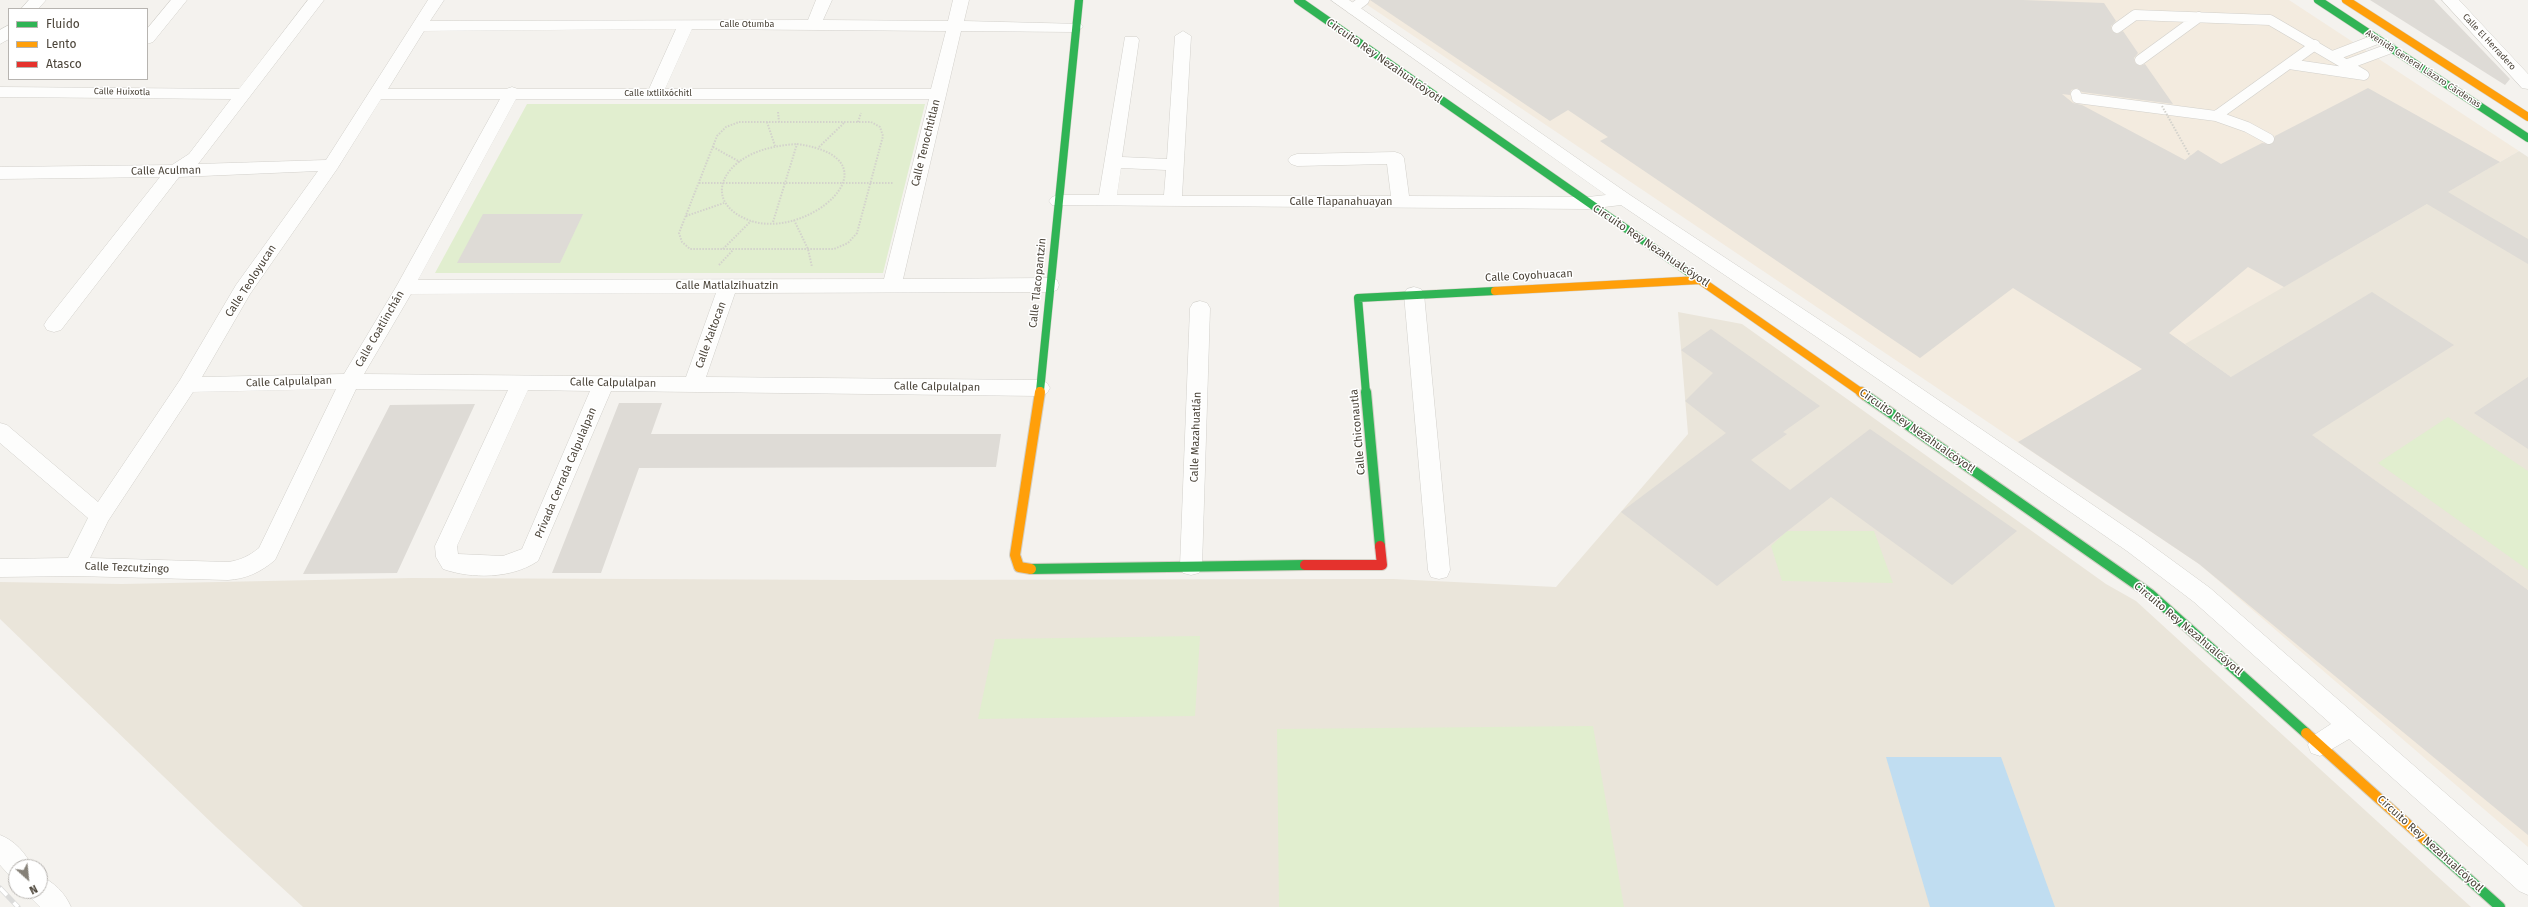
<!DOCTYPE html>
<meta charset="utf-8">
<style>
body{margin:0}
#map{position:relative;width:2528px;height:907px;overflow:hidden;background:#f4f2ee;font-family:"Fira Sans",sans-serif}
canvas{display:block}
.legend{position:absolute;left:8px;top:8px;width:140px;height:72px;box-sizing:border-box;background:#fff;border:1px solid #b7b4b0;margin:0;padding:5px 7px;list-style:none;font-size:12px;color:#4b4439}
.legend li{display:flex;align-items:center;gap:8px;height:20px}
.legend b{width:20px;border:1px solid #b7b4b0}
.north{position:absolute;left:8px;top:859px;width:40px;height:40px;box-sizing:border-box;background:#fff;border:1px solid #b7b4b0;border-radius:50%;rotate:153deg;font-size:11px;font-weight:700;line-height:16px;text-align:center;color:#4b4439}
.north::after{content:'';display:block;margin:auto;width:14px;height:18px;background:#868178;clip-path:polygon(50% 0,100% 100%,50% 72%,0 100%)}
</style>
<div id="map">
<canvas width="2528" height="907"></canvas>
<ul class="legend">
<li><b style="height:5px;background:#30b455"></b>Fluido</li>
<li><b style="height:5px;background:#ff9f0a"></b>Lento</li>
<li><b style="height:5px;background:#e5322d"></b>Atasco</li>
</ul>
<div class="north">N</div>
</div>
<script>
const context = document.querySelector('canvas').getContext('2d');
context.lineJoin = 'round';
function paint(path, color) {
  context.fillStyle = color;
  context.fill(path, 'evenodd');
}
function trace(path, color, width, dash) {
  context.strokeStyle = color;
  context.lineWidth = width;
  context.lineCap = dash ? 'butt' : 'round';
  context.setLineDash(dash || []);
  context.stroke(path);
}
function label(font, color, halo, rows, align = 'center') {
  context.font = font + ' "Fira Sans",sans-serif';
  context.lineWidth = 3;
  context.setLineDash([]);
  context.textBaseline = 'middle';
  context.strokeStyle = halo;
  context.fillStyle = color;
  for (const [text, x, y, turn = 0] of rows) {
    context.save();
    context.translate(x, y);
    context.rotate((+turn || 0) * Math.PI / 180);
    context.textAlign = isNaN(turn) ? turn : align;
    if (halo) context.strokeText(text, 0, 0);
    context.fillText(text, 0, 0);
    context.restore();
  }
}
paint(new Path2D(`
 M1360 0H2289L2519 151 2500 162 2528 590V847L2199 564Z`), '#f3ebdf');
paint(new Path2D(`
 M2519 151 2528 157V590L2185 344Z
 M1678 312 1742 324 2106 584 2136 601 2471 907H303L216 827 0 619V582L122 584 412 578 860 580 1393 579 1556 587 1688 434Z`), '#eae5da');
paint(new Path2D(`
 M527 104H925L883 273H435Z
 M2448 417 2528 471V570L2378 463Z
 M1787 531H1874L1893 583 1782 581 1771 546Z
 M1200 636 1195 716 978 719 995 639Z
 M1593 726 1624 907H1279L1277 729Z`), '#e1eecf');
paint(new Path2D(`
 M1886 757H2001L2055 907H1930Z`), '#c0ddf1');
paint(new Path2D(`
 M1370 0H2023L2104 3 2116 21 2111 26 2112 31 2117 34 2123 31 2138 53 2134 58 2135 63 2140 66 2145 64 2173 104 2082 92 2077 88 2071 90 2070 95 2062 94 2073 103 2082 105 2185 160 2198 150 2221 164 2262 143 2272 144 2275 136 2368 88 2500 162 2448 192 2528 239V264L2427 204 2284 287 2248 267 2169 333 2231 377 2372 292 2454 345 2312 435 2528 590V835L2199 564 2018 442 2142 369 2013 288 1920 358 1600 141 1608 137 1568 110 1550 121Z
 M2370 0H2434L2510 79 2505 85Z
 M483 214H583L560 263H457Z
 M1711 329 1820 406 1783 432 1787 434 1751 460 1790 490 1870 429 2017 531 1952 585 1831 497 1717 586 1621 512 1726 433 1685 401 1713 373 1681 350Z
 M2528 377V449L2474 413Z
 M619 403H662L651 434H1001L996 467 639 468 601 573H552Z
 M475 404 397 573 303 574 390 405Z`), '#dedbd6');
const lane = new Path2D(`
 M1352 9 1364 0
 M2117 28 2135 15 2270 20 2364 75 2289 64
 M2333 56 2377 39
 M2140 60 2199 17
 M2348 64 2391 48
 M2076 94 2077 98 2216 116 2247 127 2269 139
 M2216 116 2315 45`);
const street = new Path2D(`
 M29 0H46L38 9H21Z
 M171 0H187L153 42 147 44V29Z
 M308 0H324L198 164 326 160 428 0H444L430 21 808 20 816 0H832L823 20 948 21 953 0H969L964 21 1081 24 1083 27 1075 32 961 31 903 279 1050 278 1057 280 1059 285 1057 290 1050 292 735 293 706 377 1040 380 1047 383 1050 388 1047 393 1040 396 611 391 538 561C511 579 472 579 443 569L436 557 435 546 508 390 356 389 275 560C261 572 246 579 228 580L75 576 0 577V559L68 558 88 518 0 443V423L7 425 98 502 180 380 236 285 318 171 179 177 61 330 54 332 47 330 44 325 47 320 160 177 0 179V167L172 165 189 154 231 99 0 97V87L239 89ZM676 29 649 89H518L512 87 506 89H388L424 31ZM692 29 946 31 931 89H665ZM381 99H500L396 287 344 374 202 377 250 294 337 169ZM516 99H929L884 279 418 280ZM716 293 686 377 364 374 411 294ZM336 389 259 548C249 556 241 560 228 562L90 558 108 521 193 392ZM528 390 590 391 522 549 503 556 458 554 457 546Z
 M1331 0H1349L1630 195 1847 338 2143 539 2210 588 2528 865V895L2519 891 2349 739 2320 756 2311 753 2308 745 2311 737 2331 724 2194 602 2127 551 1833 348 1621 205 1588 209 1052 205 1049 201 1052 197 1058 195H1099L1125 37H1137L1139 40 1122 157 1167 159 1175 36 1183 31 1191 36 1182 196H1391L1387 164 1297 166 1291 164 1288 160 1291 156 1297 154 1395 152 1401 154 1404 158 1409 196 1588 197 1606 195ZM1121 168 1166 170 1164 195H1117Z
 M2442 0H2459L2528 74V89L2522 88Z
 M9 25V39L0 44V30Z
 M1414 287 1421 289 1424 294 1450 570 1447 577 1439 579 1431 577 1428 570 1404 294 1407 289Z
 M1200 301 1207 303 1210 308 1202 566 1199 573 1191 575 1183 573 1180 566 1190 308 1193 303Z
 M0 835C14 840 26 853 32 867H16V878L10 876 0 865Z
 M40 876C54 882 65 893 71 907H40L31 898 28 891H40Z`);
const fastFar1 = new Path2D(`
 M1298 0 1694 276
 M2318 0 2528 138
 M1040 391 1079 0
 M1366 393 1358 298 1495 291`);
const fast = new Path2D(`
 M1366 392 1380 546
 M1865 395 2150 594 2306 733
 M1031 569 1305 565
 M2425 840 2500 907`);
const slowFar1 = new Path2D(`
 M2346 0 2528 117
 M1694 276 1862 393
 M1495 291 1700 280
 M1040 393V391`);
const slow = new Path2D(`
 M1861 392 1865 395
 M1031 569 1019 567 1015 555 1040 392
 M2306 733 2425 840`);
const jam = new Path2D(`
 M1305 565H1382L1380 546`);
trace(lane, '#d2d0cb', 11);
trace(street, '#d2d0cb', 1);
trace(fastFar1, '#d3cfc5', 9);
trace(fast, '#d3cfc5', 12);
trace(slowFar1, '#d3cfc5', 9);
trace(slow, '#d3cfc5', 12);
trace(jam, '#d3cfc5', 12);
trace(new Path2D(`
 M778 112 779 122
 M739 122H871L880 127 883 136 857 233 848 243 834 249H690L682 242 679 233 717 136 726 127Z
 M767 122 775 146
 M858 122 861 113
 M797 144C904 159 805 245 746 219 709 203 718 171 750 155 764 148 781 145 797 144Z
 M713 147 740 162
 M819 147 845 122
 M699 183H894
 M686 216 724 203
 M794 220 808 249 812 267
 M773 222 797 144
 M723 249 751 221
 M719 265 733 250`), '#d3d2cc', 2, [1.5, 1.5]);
trace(lane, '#fdfdfc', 10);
paint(street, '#fdfdfc');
trace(fastFar1, '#30b455', 8);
trace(fast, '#30b455', 10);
trace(slowFar1, '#ff9f0a', 8);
trace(slow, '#ff9f0a', 10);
trace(jam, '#e5322d', 10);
const rail = new Path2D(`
 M0 888 18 907`);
trace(rail, '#dbdbda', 5);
trace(rail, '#fff', 3.5, [10]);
trace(new Path2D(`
 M2162 106 2190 156`), '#d3d2cc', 2, [1.5, 1.5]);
label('9px', '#4b4439', '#fff', [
 ["Calle Otumba",747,24],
 ["Calle El Herradero",2489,42,47],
 ["Avenida General Lázaro Cárdenas",2423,69,33],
 ["Calle Huixotla",122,92,1],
 ["Calle Ixtlilxóchitl",658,93]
]);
label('11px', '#4b4439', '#fff', [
 ["Circuito Rey Nezahualcóyotl",1384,61,35],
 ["Calle Tenochtitlan",926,143,-76],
 ["Calle Aculman",166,171,-1],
 ["Calle Tlapanahuayan",1341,202],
 ["Circuito Rey Nezahualcóyotl",1651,246,34],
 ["Calle Coyohuacan",1529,276,-3],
 ["Calle Teoloyucan",251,281,-57],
 ["Calle Tlacopantzin",1038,283,-84],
 ["Calle Matlalzihuatzin",727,286],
 ["Calle Coatlinchán",380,329,-60],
 ["Calle Xaltocan",711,335,-70],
 ["Calle Calpulalpan",289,382,-2],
 ["Calle Calpulalpan",613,383,1],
 ["Calle Calpulalpan",937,387,1],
 ["Circuito Rey Nezahualcóyotl",1917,431,35],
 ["Calle Chiconautla",1358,432,-95],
 ["Calle Mazahuatlán",1196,437,-88],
 ["Privada Cerrada Calpulalpan",566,473,-67],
 ["Calle Tezcutzingo",127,568,2],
 ["Circuito Rey Nezahualcóyotl",2188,629,40],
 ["Circuito Rey Nezahualcóyotl",2430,844,42]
]);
</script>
